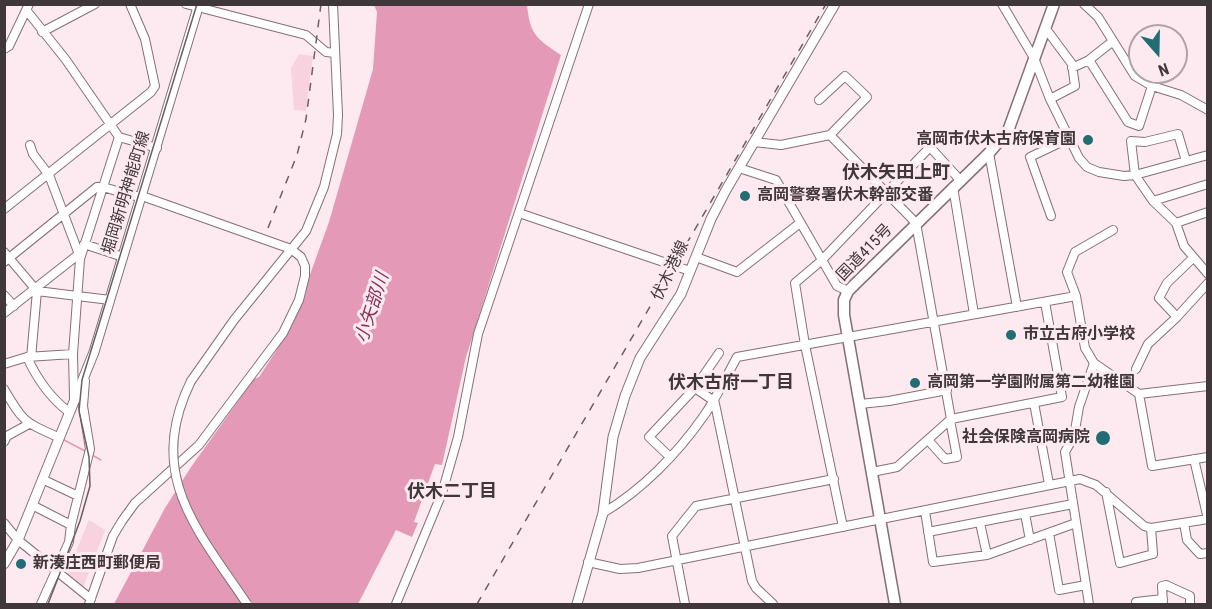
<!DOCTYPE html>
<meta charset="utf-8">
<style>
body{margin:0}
#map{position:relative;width:1212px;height:609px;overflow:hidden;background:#fdeaf0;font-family:"Roboto Condensed",sans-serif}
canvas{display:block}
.frame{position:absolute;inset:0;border:6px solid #40373a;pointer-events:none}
.north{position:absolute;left:1128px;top:24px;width:60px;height:60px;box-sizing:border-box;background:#fdeaf0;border:2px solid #b1a2a7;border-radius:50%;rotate:160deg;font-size:16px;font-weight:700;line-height:24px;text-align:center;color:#40373a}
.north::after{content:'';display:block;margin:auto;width:21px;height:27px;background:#226d74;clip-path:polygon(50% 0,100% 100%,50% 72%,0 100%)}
</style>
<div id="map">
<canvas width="1212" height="609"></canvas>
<div class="frame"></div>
<div class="north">N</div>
</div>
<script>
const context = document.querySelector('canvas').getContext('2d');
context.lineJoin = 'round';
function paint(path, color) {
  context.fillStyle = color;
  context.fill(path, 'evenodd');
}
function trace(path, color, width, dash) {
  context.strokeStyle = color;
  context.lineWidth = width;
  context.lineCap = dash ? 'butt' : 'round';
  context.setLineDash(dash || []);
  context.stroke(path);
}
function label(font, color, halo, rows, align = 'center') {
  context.font = font + ' "Roboto Condensed","Noto Sans JP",sans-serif';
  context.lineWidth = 6;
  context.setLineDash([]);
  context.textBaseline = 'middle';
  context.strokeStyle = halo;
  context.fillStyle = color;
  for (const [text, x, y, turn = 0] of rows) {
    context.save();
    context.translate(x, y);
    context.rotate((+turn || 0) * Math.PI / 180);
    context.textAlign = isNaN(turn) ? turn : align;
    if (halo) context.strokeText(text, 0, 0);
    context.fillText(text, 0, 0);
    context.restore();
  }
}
paint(new Path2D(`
 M299 54 313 56 306 111 294 110 291 68Z
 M89 520 105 530 84 586 78 585 66 575Z`), '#f8d2df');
paint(new Path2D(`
 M374 5H527C530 35 537 39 561 55L466 357 442 465 435 464 414 522 418 523 412 537 396 530 358 604H114L165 508 191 467 254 379 259 377 278 348 305 297 308 280 329 222 373 69 377 12Z`), '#e49ab6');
trace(new Path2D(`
 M64 440 85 451
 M92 455 101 460`), '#e49ab6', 1.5);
const minor = new Path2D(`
 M186 4 306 35 326 52 335 53
 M1002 4 1034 58 1050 99 1079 158 1087 167 1099 172 1124 176 1135 175 1208 155
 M1084 4 1098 17 1135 76 1152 86 1181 95 1208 110
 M27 11 66 60 119 137 157 148
 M1046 29 1072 64 1075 86 1050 99
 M42 32 95 4
 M4 49 9 46 29 4
 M1089 60 1128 122 1139 126 1152 86
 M1072 68 1089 60 1113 41
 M830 135 916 223 951 419
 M754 142 781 145 830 135 867 97 845 76 819 100
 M30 145 33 154 49 175 80 257
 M989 153 1017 307
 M1186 161 1178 134 1145 142 1131 141 1135 175 1153 201 1176 223 1184 246 1208 274
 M739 168 776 180 837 286 848 291
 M953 187 974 314
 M1153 201 1208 184
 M4 209 151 92 155 86 145 39 130 4
 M519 213 690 271
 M1051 216 1030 157 1070 138
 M1176 223 1208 212
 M1113 230 1075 252 1067 272 1076 296 1085 348 1094 363 1139 394 1208 386
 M84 244 123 257
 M4 252 37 291 31 358
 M696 257 737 272 800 223
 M4 262 97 187C112 186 126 198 142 196L291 249 301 257 305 266V276L299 300 283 333 199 445 135 503 122 521 113 536 89 604
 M37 291 110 300
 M4 295 14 306
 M4 313 79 254
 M1177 317 1159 298 1167 283 1193 258
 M27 357C37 379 49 397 69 412
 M4 364 27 357 73 354
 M1136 369 1148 344 1177 317 1208 283
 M191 381 234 320 306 231 324 187 337 134 338 115 333 4
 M695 388 714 401
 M4 389C23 422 24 422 58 437
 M1139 394 1152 466 1208 457
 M74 398 73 354 80 259 119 137
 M714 399 752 581 756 588 773 604
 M1034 403 1049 484
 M860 404 889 401 947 390
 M928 440 945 459 957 457 950 420
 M4 442 7 436 29 424
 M670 457 649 437 695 388 719 353
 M872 472 897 467 951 419 1062 397 1045 302
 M42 479 78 496
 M1106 492 1120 563 1153 554 1151 528
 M32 505 71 525
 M925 511 933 562 987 555 1076 523
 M603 513C642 490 677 454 703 417 716 399 726 377 737 357L1076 296
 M1025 514 1030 540
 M4 523 18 540 91 599
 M980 523 987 555
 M1184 523 1187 540 1200 554 1208 553
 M843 527 805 345 795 283 821 261 930 147 960 180
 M928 532 1073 504
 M1049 533 1059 590 1086 585
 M588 562 620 569 638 568 1080 479 1096 485 1144 526 1151 528 1208 519 1194 459
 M41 604 69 542 71 525 90 449 83 406 85 381
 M396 604 442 493 458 437 478 334 589 4
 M685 604 672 536 696 506 834 479
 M1089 604 1065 452 1074 436 1079 407 1094 363
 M1136 604V602L1163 599
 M1163 604 1162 586 1166 585 1190 596V604`);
const major = new Path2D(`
 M4 564 18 540 94 352 199 4
 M577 604 603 513 613 437 625 396 640 358 681 294 711 219 726 190 835 4`);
const highway = new Path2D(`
 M895 604 844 315V300L848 291 989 153 1008 131 1054 4`);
trace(minor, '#857077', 10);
trace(major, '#857077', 11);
trace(highway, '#857077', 13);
trace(minor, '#fff', 8);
trace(major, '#fff', 9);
trace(highway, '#fff', 10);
trace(new Path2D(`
 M48 604 80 521 90 486 89 457 79 411 82 380 197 4`), '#6a5f62', 1.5);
trace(new Path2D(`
 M268 228 297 155 306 119 321 4
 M477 604 826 4`), '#6a5f62', 1.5, [8, 8]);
const minorBridge = new Path2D(`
 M191 381C145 475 197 529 247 604`);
trace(minorBridge, '#857077', 10, []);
trace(minorBridge, '#fff', 8);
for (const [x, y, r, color] of [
 [1088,140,6,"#226d74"],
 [745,196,6,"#226d74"],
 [1011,335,6,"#226d74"],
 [915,383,6,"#226d74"],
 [1103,438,8,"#226d74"],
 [21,564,6,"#226d74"]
]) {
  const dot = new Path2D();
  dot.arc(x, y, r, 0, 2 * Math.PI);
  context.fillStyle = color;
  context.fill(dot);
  trace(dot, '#fdeaf0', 2);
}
label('bold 16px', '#40373a', '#fdeaf0', [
 ["高岡市伏木古府保育園",1076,140,"right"],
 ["高岡警察署伏木幹部交番",757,196],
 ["市立古府小学校",1023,335],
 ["高岡第一学園附属第二幼稚園",927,383],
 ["社会保険高岡病院",1090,438,"right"],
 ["新湊庄西町郵便局",33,564]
], 'left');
label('16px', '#40373a', '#fdeaf0', [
 ["堀岡新明神能町線",127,193,-73],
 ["国道415号",865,253,-46],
 ["伏木港線",671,271,-64]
]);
label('bold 18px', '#40373a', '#fdeaf0', [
 ["伏木矢田上町",896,173],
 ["伏木古府一丁目",731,383],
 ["伏木二丁目",452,492]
]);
label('italic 18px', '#883159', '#fdeaf0', [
 ["小矢部川",373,308,-72]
]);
</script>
